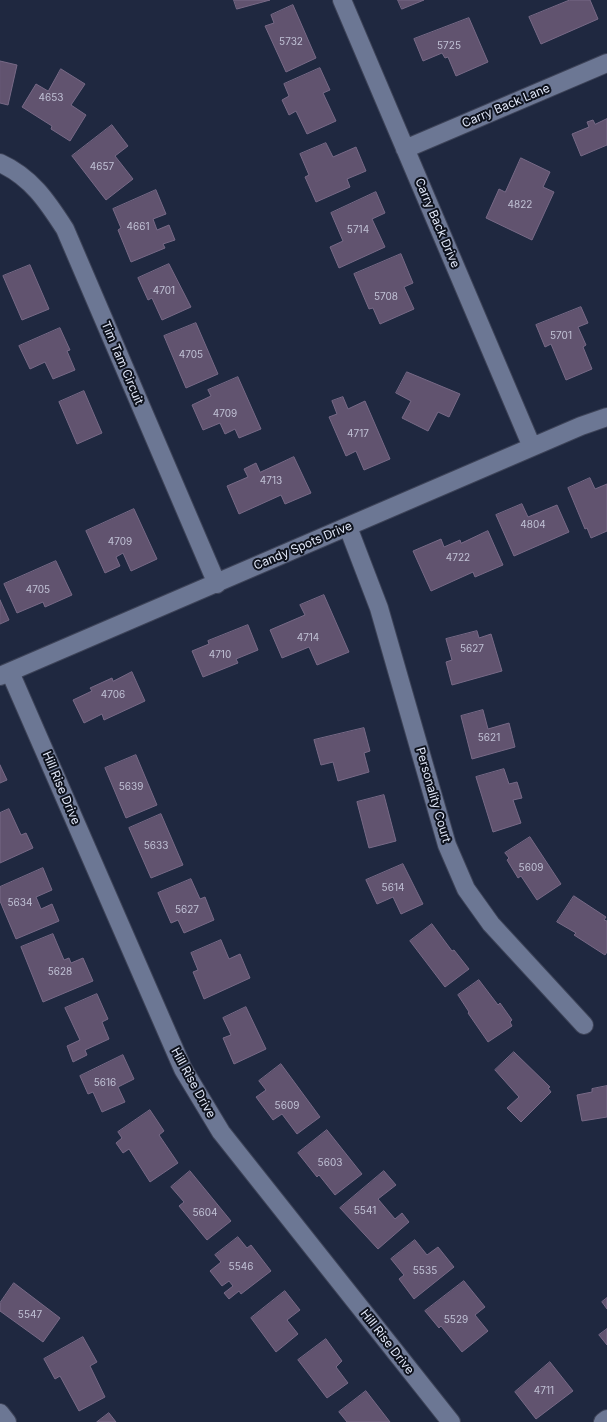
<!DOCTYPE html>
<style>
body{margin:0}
canvas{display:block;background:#1f2840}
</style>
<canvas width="607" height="1422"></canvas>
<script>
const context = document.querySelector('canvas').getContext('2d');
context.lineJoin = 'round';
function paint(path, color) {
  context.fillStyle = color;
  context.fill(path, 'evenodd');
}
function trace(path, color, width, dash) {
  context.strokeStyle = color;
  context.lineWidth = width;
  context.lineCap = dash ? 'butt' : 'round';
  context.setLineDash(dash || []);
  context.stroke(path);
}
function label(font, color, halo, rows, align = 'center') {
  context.font = font + ' Inter,sans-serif';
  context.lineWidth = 4;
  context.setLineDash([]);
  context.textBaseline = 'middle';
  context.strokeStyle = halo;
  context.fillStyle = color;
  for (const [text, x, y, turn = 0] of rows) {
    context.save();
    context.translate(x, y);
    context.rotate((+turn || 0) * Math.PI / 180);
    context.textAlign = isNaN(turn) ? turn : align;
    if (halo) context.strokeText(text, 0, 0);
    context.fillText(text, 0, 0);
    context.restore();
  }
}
const building = new Path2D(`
 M234 0H270L237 9Z
 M398 0H424L402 9Z
 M570 0H590L598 19 541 44 529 17Z
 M293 5 316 58 286 72 265 26 274 23 271 15Z
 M469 18 488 62 456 76 448 57 445 58 442 53 423 61 414 39Z
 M0 61 17 65 8 105 0 103Z
 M320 68 330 90 323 93 336 121 307 134 296 111 289 115 282 100 289 96 284 84Z
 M61 69 85 84 71 105 86 115 70 141 51 129 52 126 22 107 36 84 48 91Z
 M607 119V145L581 156 572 134 589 127 587 122 593 120 595 124Z
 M112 125 128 146 115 156 133 179 106 200 72 156Z
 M326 143 333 157 356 147 366 171 347 179 350 187 316 202 305 177 309 175 300 154Z
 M521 158 550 172 543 187 554 192 532 240 486 218 499 189 505 192Z
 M156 190 166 214 153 219 157 230 169 225 175 240 163 244 165 248 131 262 118 230 121 228 113 209Z
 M376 192 385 213 372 219 385 247 339 268 330 247 343 241 331 213Z
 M401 254 413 283 404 287 414 309 380 324 373 308 369 309 354 274Z
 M169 264 191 307 162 320 152 298 148 300 138 278Z
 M30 265 49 309 22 320 3 276Z
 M581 307 588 323 578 327 586 345 583 347 592 369 566 380 551 344 545 347 536 325Z
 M196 323 218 374 186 388 164 336Z
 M60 328 70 350 67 351 75 370 53 379 45 362 30 369 19 346Z
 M407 372 460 394 449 417 438 412 428 431 402 418 411 401 396 393Z
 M238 377 261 429 239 438 235 429 225 434 220 423 203 430 192 405 211 396 208 390Z
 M84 391 102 433 77 444 59 402Z
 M343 397 348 409 365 401 390 459 364 470 356 451 346 456 329 417 337 414 332 401Z
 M294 457 311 493 285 504 281 495 239 514 227 486 248 477 244 469 256 463 260 472Z
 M590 478 595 489 607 484V531L591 538 587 528 585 529 568 488Z
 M522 504 528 517 557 505 569 532 514 556 496 515Z
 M134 509 157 559 131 571 123 553 116 557 120 566 105 573 86 531Z
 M488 531 503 565 475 577 473 572 431 591 413 551 441 539 444 547 460 540 461 543Z
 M56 561 72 595 45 607 43 602 17 613 4 584Z
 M324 595 349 652 317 665 309 647 282 658 270 630 305 615 300 605Z
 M0 600 9 620 0 624Z
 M248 625 258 650 236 659 238 663 203 677 192 651 209 644 208 641Z
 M477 631 479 638 491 634 502 671 452 685 446 662 452 660 446 639Z
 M132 672 145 701 104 720 102 714 84 723 73 700 92 691 90 688 112 678 113 681Z
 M483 710 488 729 509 723 515 747 472 759 461 716Z
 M364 728 370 751 364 753 369 772 338 781 333 762 321 765 314 740Z
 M136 755 157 805 126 818 105 768Z
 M0 765 7 780 0 783Z
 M504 769 509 784 517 782 522 798 513 800 521 823 493 832 476 777Z
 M384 795 396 841 369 848 357 802Z
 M9 809 21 835 26 833 33 848 0 863V813Z
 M161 814 183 865 151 878 129 828Z
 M530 837 561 884 537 900 521 876 518 878 507 860 509 858 505 853Z
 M403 864 423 904 401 914 393 897 377 904 366 880Z
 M43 868 52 890 36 897 41 909 52 904 59 921 16 939 0 901V887Z
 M191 879 200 899 205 897 214 920 184 933 178 920 171 923 158 893Z
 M574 896 606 917 604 920 607 921V952L605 955 574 935 576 933 557 922Z
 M432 924 452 951 454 950 469 969 445 987 410 941Z
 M53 934 64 960 69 958 71 963 83 958 93 981 43 1002 21 947Z
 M221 940 229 959 240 954 250 978 204 999 193 972 198 970 191 953Z
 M479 980 498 1005 500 1003 512 1020 510 1022 512 1026 488 1042 468 1013 469 1012 458 995Z
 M97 994 108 1019 102 1022 109 1039 85 1050 87 1055 73 1062 67 1046 80 1040 65 1008Z
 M246 1007 266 1049 234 1064 223 1038 231 1035 223 1018Z
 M514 1052 550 1087 548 1088 551 1092 521 1122 507 1108 519 1097 495 1070Z
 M123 1055 134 1079 118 1087 125 1102 102 1112 93 1092 88 1094 80 1076Z
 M281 1064 320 1117 297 1134 282 1114 273 1120 256 1097 266 1090 259 1081Z
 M607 1086V1117L582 1121 577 1095 592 1092V1089Z
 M150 1110 164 1131 159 1135 178 1163 150 1182 129 1149 123 1153 116 1143 122 1138 118 1132Z
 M327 1130 362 1174 335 1195 319 1175 317 1177 298 1153Z
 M190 1171 231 1221 207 1240 179 1206 184 1202 171 1187Z
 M384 1171 396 1185 378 1199 395 1219 402 1213 409 1222 378 1249 340 1208Z
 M238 1237 247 1248 251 1245 271 1271 241 1294 239 1291 229 1299 224 1293 233 1286 229 1281 222 1286 210 1271 221 1262 215 1255Z
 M415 1240 427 1255 438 1247 454 1267 414 1299 399 1279 404 1275 391 1259Z
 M464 1281 485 1307 475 1315 488 1331 462 1352 441 1326 439 1328 425 1311Z
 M14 1283 60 1318 43 1342 0 1311V1303Z
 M285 1291 300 1310 287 1320 298 1334 276 1352 251 1318Z
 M607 1298V1309L602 1302Z
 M607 1329V1345L599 1335Z
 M83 1337 97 1362 90 1366 105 1397 79 1411 60 1376 55 1379 44 1359Z
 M326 1339 342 1361 336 1367 348 1383 327 1398 298 1360Z
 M550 1362 573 1391 536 1419 515 1392Z
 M366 1391 390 1422H347L339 1412Z
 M109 1413 116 1422H97Z`);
paint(building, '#61536f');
trace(building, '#776986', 1);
const street = new Path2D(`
 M342 0 532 447
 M405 149 607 63
 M0 163C31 177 47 201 65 229L217 584
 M348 527 379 608 447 845 466 889 491 924 584 1025
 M10 672 183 1069 221 1132 451 1422
 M0 676 581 426 607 417
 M0 1413 7 1422
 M603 1422 607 1419`);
trace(street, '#3d4358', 20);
trace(street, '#6c7794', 18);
label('10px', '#c0c1d5', null, [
 ["5732",291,42],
 ["5725",449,46],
 ["4653",51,98],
 ["4657",102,167],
 ["4822",520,205],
 ["4661",138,227],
 ["5714",358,230],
 ["4701",164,291],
 ["5708",386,297],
 ["5701",561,336],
 ["4705",191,355],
 ["4709",225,414],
 ["4717",358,434],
 ["4713",271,481],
 ["4804",533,525],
 ["4709",120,542],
 ["4722",458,558],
 ["4705",38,590],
 ["4714",308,638],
 ["5627",472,649],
 ["4710",220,655],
 ["4706",113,695],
 ["5621",489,738],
 ["5639",131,787],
 ["5633",156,846],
 ["5609",531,868],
 ["5614",393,888],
 ["5634",20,903],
 ["5627",187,910],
 ["5628",60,972],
 ["5616",105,1083],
 ["5609",287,1106],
 ["5603",330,1163],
 ["5541",365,1211],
 ["5604",205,1213],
 ["5546",241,1267],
 ["5535",425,1271],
 ["5547",30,1315],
 ["5529",456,1320],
 ["4711",544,1391]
]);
label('12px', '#e0e6f7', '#0d111c', [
 ["Carry Back Lane",506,106,-23],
 ["Carry Back Drive",437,223,67],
 ["Tim Tam Circuit",122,363,67],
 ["Candy Spots Drive",303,546,-23],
 ["Hill Rise Drive",61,788,67],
 ["Personality Court",433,795,74],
 ["Hill Rise Drive",193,1083,61],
 ["Hill Rise Drive",387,1342,52]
]);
</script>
